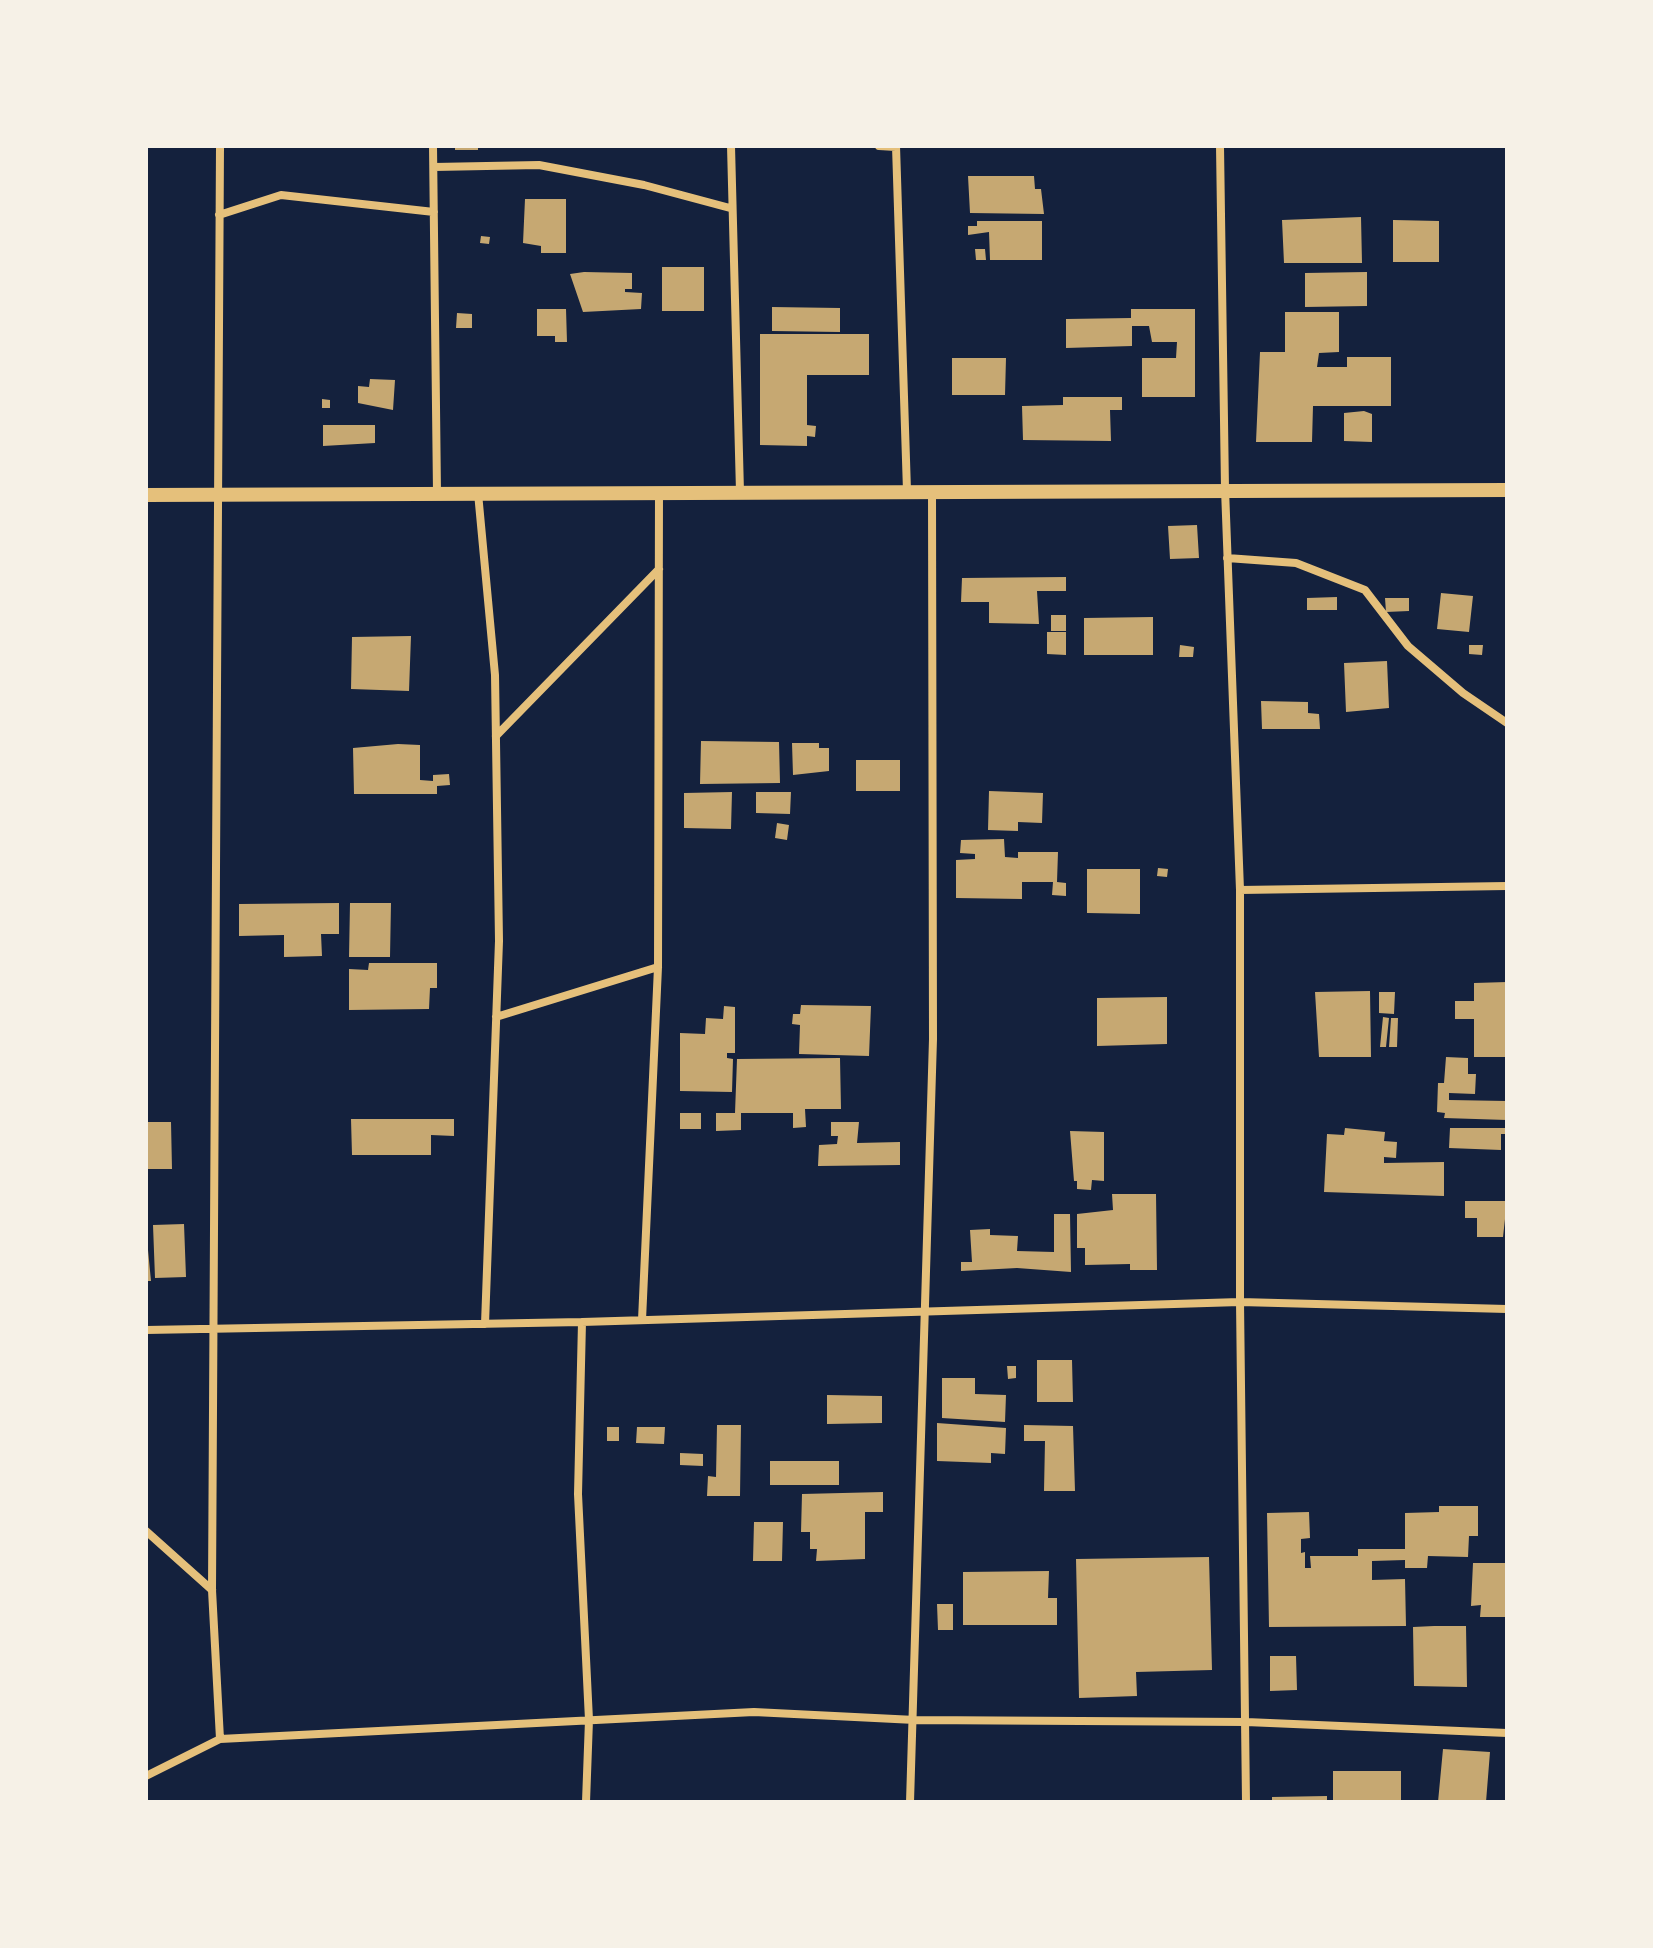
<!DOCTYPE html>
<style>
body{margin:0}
#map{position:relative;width:1653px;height:1948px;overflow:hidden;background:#14213d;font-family:"Archivo Narrow",sans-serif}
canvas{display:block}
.frame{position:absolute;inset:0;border:148px solid #f6f1e7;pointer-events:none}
</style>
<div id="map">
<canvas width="1653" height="1948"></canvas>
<div class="frame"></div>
</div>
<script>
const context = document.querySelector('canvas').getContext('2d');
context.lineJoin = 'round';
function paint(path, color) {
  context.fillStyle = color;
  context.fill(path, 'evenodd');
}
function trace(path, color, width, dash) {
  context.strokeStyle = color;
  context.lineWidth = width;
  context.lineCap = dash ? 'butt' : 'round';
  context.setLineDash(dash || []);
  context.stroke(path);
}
paint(new Path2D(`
 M455 146H478V150H455Z
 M968 176H1034L1035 189H1041L1044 214 970 213Z
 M525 199H566V253H541V246L523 243Z
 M1361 217 1362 263H1284L1282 220Z
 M1393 220 1439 221V262H1393Z
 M977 221H1042V260H990L989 232 968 235V226H977Z
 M481 236 490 237 489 244 480 243Z
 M975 249H985L986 260H976Z
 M662 267H704V311H662Z
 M584 272 632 273V289H625V292L642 293 641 309 583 312 570 274Z
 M1367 272V306L1305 307V273Z
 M772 307 840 308V332L772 331Z
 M537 309H566L567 342H555V336H537Z
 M1131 309H1195V397H1142V358H1176L1177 342H1152L1149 326H1132V346L1066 348V319L1131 318Z
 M1285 312H1339V352L1319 353 1317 367H1347V357H1391V406H1313L1312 442H1256L1260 352H1285Z
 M457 313 472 314V328H456Z
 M760 334H869V375H807V425L816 426 815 437 807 436V446L760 445Z
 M952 358H1006L1005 395H952Z
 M370 379 395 380 393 410 358 403V386L369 387Z
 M1063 397H1122V410H1110L1111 441 1023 440 1022 406 1063 405Z
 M322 399 330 400V408H322Z
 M1364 411 1372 414V442L1344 441V413Z
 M323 425H375V443L323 446Z
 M1197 525 1199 558 1170 559 1168 526Z
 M1066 577V591H1037L1039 624 989 623V602H961L962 578Z
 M1441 593 1473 596 1469 632 1437 629Z
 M1337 597V610H1307V598Z
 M1385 598H1409V611L1386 612Z
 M1051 615H1066V631H1051Z
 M1153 617V655H1084V618Z
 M1047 632H1066V655L1047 654Z
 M411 636 409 691 351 689 352 637Z
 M1180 645 1194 647 1193 657H1179Z
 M1469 645H1483L1482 655 1469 654Z
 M1387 661 1389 708 1346 712 1344 663Z
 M1261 701 1308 702V713L1319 714 1320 729H1262Z
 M701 741 779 742 780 783 700 784Z
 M792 743H819V748H829V771L793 775Z
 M398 744 420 745V780L433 781V775L449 774 450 785 437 786V794H354L353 748Z
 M856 760H900V791H856Z
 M989 791 1043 793 1042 823 1018 822V831L988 830Z
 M732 792 731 829 684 828V793Z
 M756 792H791L790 814 756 813Z
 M777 823 789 825 787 840 775 838Z
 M1004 839 1005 857 1018 858V852H1058L1057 882 1066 883V896L1052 895 1053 882H1022V899L956 898V860L975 859V854L960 853 961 840Z
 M1158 868 1168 869 1167 877 1157 876Z
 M1087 869H1140V914L1087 913Z
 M339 903V934H321L322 956 284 957V935L239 936V904Z
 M350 903H391L390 957H349Z
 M369 963H437V988H430L429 1009 349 1010V969L368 970Z
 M1507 982V1057H1474V1019H1455V1001H1474V983Z
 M1370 991 1371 1057H1319L1315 992Z
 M1379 992H1395L1394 1014 1379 1013Z
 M1167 997V1044L1097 1046V998Z
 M801 1005 871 1006 869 1056 799 1054 800 1025 792 1024 793 1014H800Z
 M724 1006 735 1007V1053H727V1058L733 1059 732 1092 680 1091V1033L705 1034 706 1018 723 1019Z
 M1383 1017 1389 1018 1386 1047H1380Z
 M1391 1018H1398L1397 1047H1389Z
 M1446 1057 1468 1058V1074H1476L1475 1094 1449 1093V1100L1507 1101V1120L1444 1118 1445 1113 1437 1112 1438 1083H1444Z
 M840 1058 841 1109H805L806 1127 793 1128V1113H741V1130L716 1131V1113H735L737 1059Z
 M680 1113H701V1129H680Z
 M351 1119H454V1136L431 1135V1155H352Z
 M146 1122H171L172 1169H146Z
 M831 1122H859L857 1143 900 1142V1165L818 1166 819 1145 837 1144 838 1136H831Z
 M1345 1128 1385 1132 1384 1141 1397 1142 1396 1158 1384 1157V1163L1444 1162V1196L1324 1192 1327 1134 1344 1135Z
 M1450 1128H1507V1134H1501V1150L1449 1148Z
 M1070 1131 1104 1132V1181L1092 1180 1091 1190 1077 1189V1181H1074Z
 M1112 1194H1156L1157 1270H1130V1264L1085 1265V1248H1077V1214L1113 1210Z
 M1465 1201H1507L1503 1237H1477V1218H1465Z
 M1054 1214H1070L1071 1272 1017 1268 961 1271V1262H972L970 1230 990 1229V1235L1018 1236 1017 1251 1054 1252Z
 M184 1224 186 1277 155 1278 153 1225Z
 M146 1250H148L151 1281H146Z
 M1037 1360H1072L1073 1402H1037Z
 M1007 1366H1016V1378L1008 1379Z
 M942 1378H975V1394L1006 1395 1005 1422 942 1418Z
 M827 1395 882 1396V1423L827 1424Z
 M937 1423 1006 1428 1005 1454 991 1453V1463L937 1461Z
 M717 1425H741L740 1496H707L708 1476 716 1477Z
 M1024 1425 1073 1426 1075 1491H1044L1045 1441H1024Z
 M607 1427H619V1441H607Z
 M637 1427H665L664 1444 636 1443Z
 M680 1453 703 1454V1466L680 1465Z
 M770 1461H839V1485H770Z
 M883 1492V1512H865V1559L816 1561 817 1549H810V1532H801L802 1494Z
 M1439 1506H1478V1536H1469L1468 1557 1428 1556 1427 1568H1405V1560L1372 1561V1580L1405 1579 1406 1626 1269 1627 1267 1513 1309 1512 1310 1538 1301 1539V1553L1305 1552V1568H1311L1310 1556H1358V1549H1405V1513L1439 1512Z
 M754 1522H783L782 1561H753Z
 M1209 1557 1212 1670 1136 1672 1137 1696 1079 1698 1076 1559Z
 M1473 1563H1507L1505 1617H1480L1481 1605 1471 1606Z
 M1049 1571 1048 1598H1057V1625H963V1572Z
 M937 1604H953V1630H938Z
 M1434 1626H1466L1467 1687 1414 1686 1413 1627Z
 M1270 1656H1296L1297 1690 1270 1691Z
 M1443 1749 1490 1752 1486 1802H1438Z
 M1333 1771H1401V1802H1333Z
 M1327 1796V1802H1272V1797Z`), '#c6a872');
trace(new Path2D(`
 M220 146 212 1590 220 1739
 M433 146 437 493
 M731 146 740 492
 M879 146 896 147
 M896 146 907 491
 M1220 146 1225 489 1240 890V1302L1246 1802
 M434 167 539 165 644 185 730 208
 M219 215 281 195 434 212
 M478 493 495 675 499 941 485 1324
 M1227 558 1296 563 1365 590 1408 646 1463 693 1507 723
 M496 736 659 569
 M1240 890 1507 886
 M496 1017 658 967
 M642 1320 658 967 659 491
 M582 1322 578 1494 589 1720 586 1802
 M146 1330 582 1322 1240 1302 1507 1309
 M146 1531 212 1590
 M146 1776 220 1739 754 1712 915 1720 1246 1722 1507 1733
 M910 1802 933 1039 932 492`), '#e5c07b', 8);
trace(new Path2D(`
 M146 495 1507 490`), '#e5c07b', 14);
</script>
